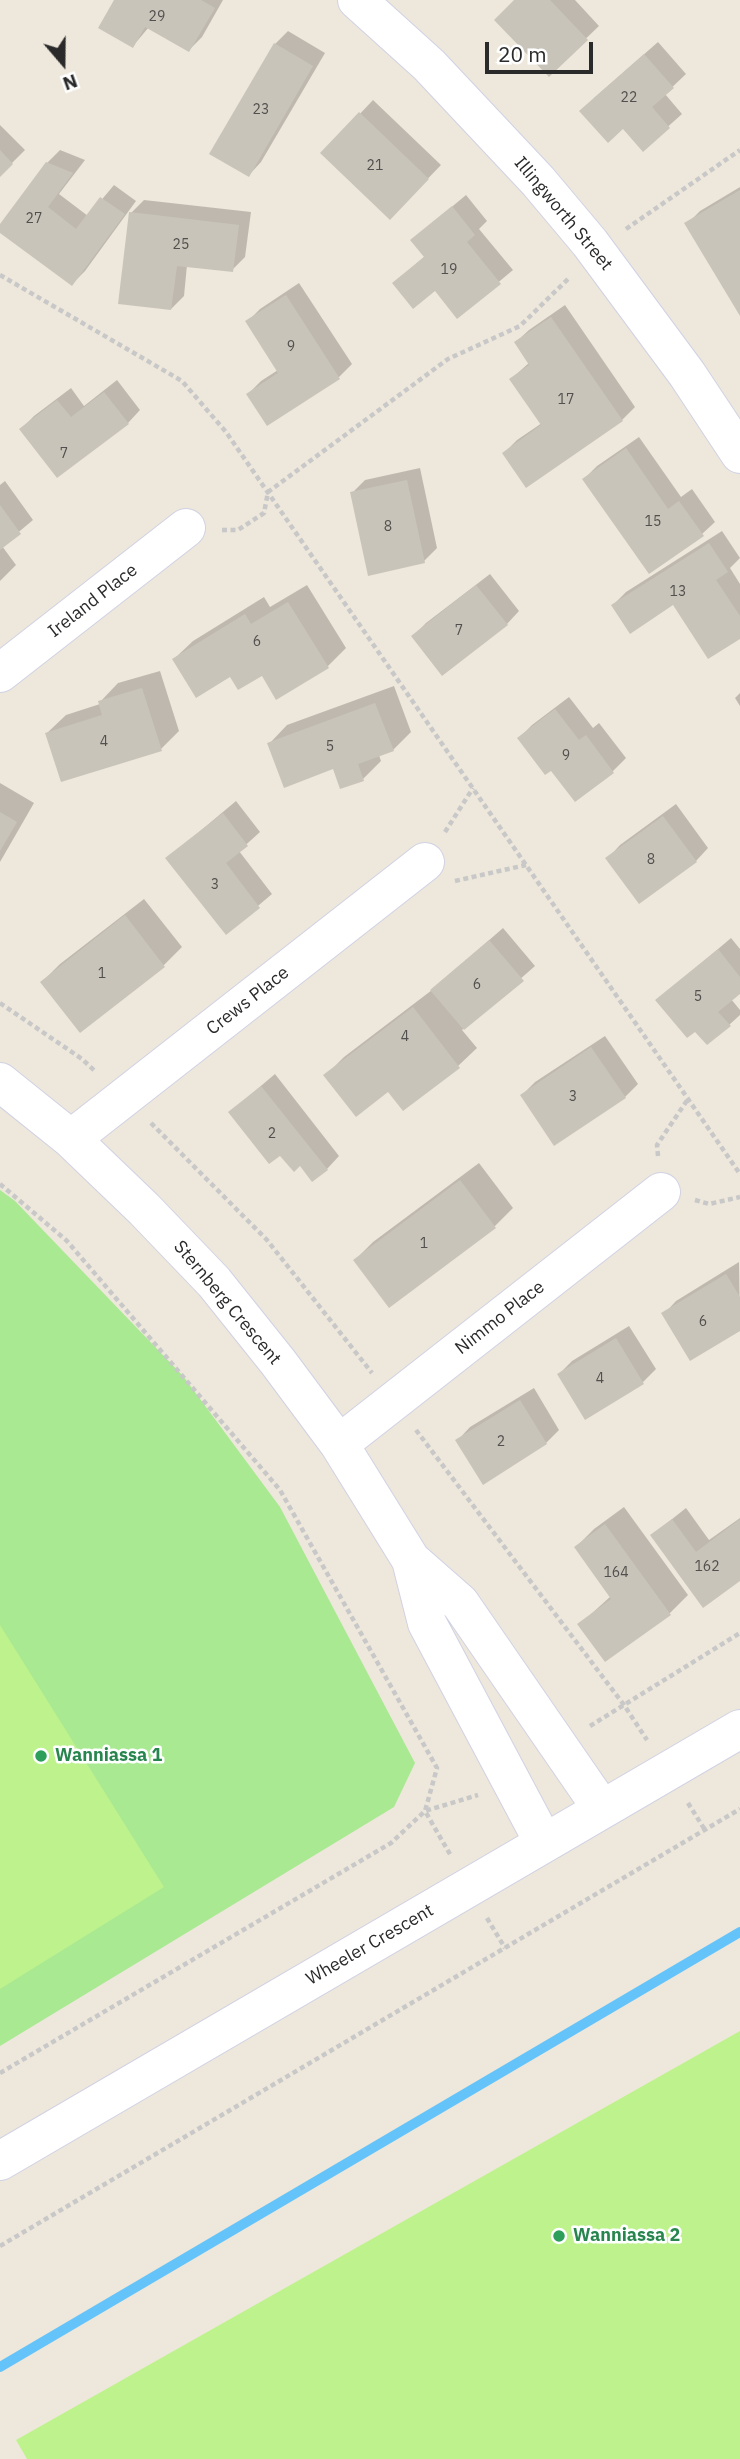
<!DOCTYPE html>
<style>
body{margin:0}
#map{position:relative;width:740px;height:2459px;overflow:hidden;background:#eee7db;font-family:"IBM Plex Sans",sans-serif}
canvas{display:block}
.north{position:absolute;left:28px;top:28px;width:70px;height:70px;-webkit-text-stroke:5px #fff;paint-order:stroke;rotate:160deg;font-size:19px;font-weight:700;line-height:28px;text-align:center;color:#2a2a2a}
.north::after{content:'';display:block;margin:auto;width:24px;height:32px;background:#2a2a2a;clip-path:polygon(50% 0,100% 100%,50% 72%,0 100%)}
.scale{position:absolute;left:485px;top:42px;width:108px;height:32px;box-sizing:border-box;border:4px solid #2a2a2a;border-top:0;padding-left:9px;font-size:21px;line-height:24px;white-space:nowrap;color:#2a2a2a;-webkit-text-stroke:5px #fff;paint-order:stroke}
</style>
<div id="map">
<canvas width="740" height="2459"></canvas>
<div class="north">N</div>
<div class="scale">20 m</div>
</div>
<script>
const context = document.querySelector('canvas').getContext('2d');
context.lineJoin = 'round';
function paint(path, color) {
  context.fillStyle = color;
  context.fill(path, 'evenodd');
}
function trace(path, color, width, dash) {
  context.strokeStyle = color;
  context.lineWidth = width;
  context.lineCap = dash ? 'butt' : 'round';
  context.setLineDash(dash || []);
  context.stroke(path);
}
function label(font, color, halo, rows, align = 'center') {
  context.font = font + ' "IBM Plex Sans",sans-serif';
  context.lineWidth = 5;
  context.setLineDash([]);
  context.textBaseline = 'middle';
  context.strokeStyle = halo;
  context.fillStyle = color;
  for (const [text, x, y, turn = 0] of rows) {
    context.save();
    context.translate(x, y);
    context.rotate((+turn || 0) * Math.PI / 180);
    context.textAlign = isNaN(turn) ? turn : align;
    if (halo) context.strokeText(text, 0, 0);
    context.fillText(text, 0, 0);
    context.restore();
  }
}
paint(new Path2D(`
 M0 1190 15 1201 183 1376 280 1507 415 1763 394 1807 0 2046Z`), '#a8e992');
paint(new Path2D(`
 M0 1625 164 1887 0 1989Z
 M740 2031V2459H27L16 2440Z`), '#bef28d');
paint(new Path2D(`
 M116 0H223L202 37 189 50 149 27 133 46Z
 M517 0H575L599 26 549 74Z
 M288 31 325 53 261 162 249 175 275 44Z
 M658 42 686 74 665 94 682 114 643 149 594 98Z
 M373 100 441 165 390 218 323 153Z
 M0 125 25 150 0 175Z
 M60 150 85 160 59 194 88 216 114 185 136 201 85 271 72 284 0 231V227L47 163Z
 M740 187V313L687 224 700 211Z
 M466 195 487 221 479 229 513 270 458 316 435 289 394 283 425 256 412 240Z
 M144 200 251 212 245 257 232 270 187 265 184 296 171 309 131 213Z
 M299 283 352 364 339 377 268 424 248 394 261 381 278 370 247 322 260 309Z
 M565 305 635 407 622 420 504 453 517 440 542 423 511 379 530 362 516 342 529 330Z
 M117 380 140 410 128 423 21 429 34 416 71 388 84 406Z
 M639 437 681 497 692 489 715 522 702 534 584 479 597 466Z
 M420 468 437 548 424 561 352 493 365 480Z
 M5 481 33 520 2 546 16 565 0 581V485Z
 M722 531 740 558 730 568 740 584V637L674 603 613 605 626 592Z
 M490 574 519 611 507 624 413 636 426 623Z
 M307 585 346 648 328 666 231 675 174 659 193 641 264 597 270 607Z
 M160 671 179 731 161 749 47 733 66 715 100 704V702L118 683Z
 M394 686 411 732 393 750 379 755 381 761 363 779 269 744 287 725Z
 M740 693V706L735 698Z
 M569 697 593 728 599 723 626 758 613 771 575 800 551 769 519 738 532 725Z
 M0 783 34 803 0 862Z
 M236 801 260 832 239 851 272 894 226 933 168 858Z
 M676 804 708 848 696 861 608 858 620 845Z
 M144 899 182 947 164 965 80 1031 42 982 60 964Z
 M503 928 535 966 462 1030 477 1048 458 1066 389 1090 326 1075 344 1057 432 990Z
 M731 938 740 949V992L731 999 740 1010V1015L729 1025 696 1029 658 1000Z
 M605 1036 638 1084 625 1097 522 1095 535 1082Z
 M275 1074 339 1156 327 1169 301 1164 281 1153 230 1112Z
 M479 1163 513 1208 495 1226 355 1260 373 1242Z
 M739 1262 740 1329 664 1314 676 1301Z
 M629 1326 656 1369 643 1382 586 1417 559 1374 572 1361Z
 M534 1388 559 1430 546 1443 483 1482 458 1440 470 1427Z
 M624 1507 688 1595 670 1613 580 1624 611 1596 576 1547 594 1529Z
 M686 1508 709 1540 740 1518V1579L652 1535Z`), '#0003');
trace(new Path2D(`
 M0 2367 740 1932`), '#64c4f9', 10);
paint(new Path2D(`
 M114 0H201L215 8 189 52 145 27 133 48 98 28Z
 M514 0H550L588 40 549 77 494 20Z
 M274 43 313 66 249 177 209 154Z
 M644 54 674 88 652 107 670 128 643 152 623 129 608 143 579 111Z
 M359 112 429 179 390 220 320 153Z
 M0 150 13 164 0 177Z
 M46 162 73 173 48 207 76 229 100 197 125 214 72 286 0 233V224Z
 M740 190V316L684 223Z
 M452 206 475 235 467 242 501 284 457 319 435 291 413 309 392 283 424 257 410 240Z
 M129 212 239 225 233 272 177 266 171 310 118 304Z
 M286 295 340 379 267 426 246 394 278 373 245 321Z
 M551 317 623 421 526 488 502 453 541 425 509 379 529 365 514 342Z
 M104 392 129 424 57 478 19 429 57 400 71 417Z
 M626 448 668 509 679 501 704 536 649 574 582 479Z
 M407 480 425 563 368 576 350 492Z
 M0 505 21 534 0 550Z
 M709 543 728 572 716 580 740 616V639L708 659 673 605 630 634 611 605Z
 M476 585 508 625 442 676 411 636Z
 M288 602 329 668 276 700 262 676 238 690 230 677 196 698 172 659 245 614 251 624Z
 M142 688 162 751 61 782 45 733 102 715 98 701Z
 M375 703 394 751 358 764 364 781 340 789 333 769 284 788 267 743Z
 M555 709 579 740 586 735 614 773 575 802 551 771 545 775 517 738Z
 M0 812 17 822 0 851Z
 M223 813 248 846 226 863 260 908 226 935 165 858Z
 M663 816 697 862 639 904 605 858Z
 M125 915 165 967 80 1033 40 982Z
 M489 940 524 981 464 1030 430 990Z
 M718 949 740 977V994L718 1012 731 1026 707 1045 695 1032 687 1038 655 1000Z
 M413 1007 460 1068 403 1111 388 1092 356 1117 323 1075Z
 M591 1047 626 1098 554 1146 520 1095Z
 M261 1086 328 1170 312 1182 300 1166 294 1172 280 1156 269 1164 228 1112Z
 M460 1180 496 1228 389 1308 353 1260Z
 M726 1274 740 1297V1331L690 1361 661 1313Z
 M616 1338 644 1384 585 1420 557 1374Z
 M520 1400 547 1444 483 1485 455 1440Z
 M672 1519 696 1552 740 1519V1581L703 1608 650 1535Z
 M605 1524 671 1615 605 1662 577 1624 611 1599 574 1547Z`), '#c9c4ba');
const minor = new Path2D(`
 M357 0 429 65 538 181 590 243 687 374 740 454
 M0 673 186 528
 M0 1082 71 1139 144 1209 214 1282 278 1362 339 1444 411 1560 460 1603 602 1809
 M71 1139 425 862
 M339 1444 661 1192
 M411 1560 427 1623 544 1843
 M0 2161 740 1729`);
trace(minor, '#d0d2e4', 40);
trace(new Path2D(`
 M626 229 740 150
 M0 275 182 381 226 432 740 1174
 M222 530H238L264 513 268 492 448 359 520 326 569 278
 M445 832 473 788
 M455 881 526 865
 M0 1003 82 1059 96 1072
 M151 1123 267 1240 372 1373
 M658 1156 657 1145 688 1099
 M0 1184 67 1241 280 1490 437 1768 425 1811 451 1856
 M695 1200 709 1204 740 1197
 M416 1430 624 1705 647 1740
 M590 1726 740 1633
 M688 1803 705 1830
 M487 1918 505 1948
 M0 2073 391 1843 425 1811 478 1795
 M0 2246 740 1809`), '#c8c8c8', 4.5, [5, 3.5]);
trace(minor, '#fff', 38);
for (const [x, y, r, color] of [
 [41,1756,7,"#2e9e5b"],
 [559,2236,7,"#2e9e5b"]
]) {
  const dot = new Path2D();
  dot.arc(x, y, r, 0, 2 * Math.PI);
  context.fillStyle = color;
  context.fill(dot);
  trace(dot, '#fff', 2.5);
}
label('14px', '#52504e', null, [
 ["29",157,17],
 ["22",629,98],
 ["23",261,110],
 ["21",375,166],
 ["27",34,219],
 ["25",181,245],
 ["19",449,270],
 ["9",291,347],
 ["17",566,400],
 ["7",64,454],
 ["15",653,522],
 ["8",388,527],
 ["13",678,592],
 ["7",459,631],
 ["6",257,642],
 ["4",104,742],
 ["5",330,747],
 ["9",566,756],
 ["8",651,860],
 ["3",215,885],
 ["1",102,974],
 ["6",477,985],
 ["5",698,997],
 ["4",405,1037],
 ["3",573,1097],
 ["2",272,1134],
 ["1",424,1244],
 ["6",703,1322],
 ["4",600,1379],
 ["2",501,1442],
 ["162",707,1567],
 ["164",616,1573]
]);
label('18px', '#2a2a2a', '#fff', [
 ["Illingworth Street",563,214,50],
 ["Ireland Place",93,601,-38],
 ["Crews Place",248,1001,-38],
 ["Sternberg Crescent",227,1303,50],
 ["Nimmo Place",500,1318,-38],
 ["Wheeler Crescent",370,1945,-30]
]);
label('bold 18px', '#27864d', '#fff', [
 ["Wanniassa 1",55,1756],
 ["Wanniassa 2",573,2236]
], 'left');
</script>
